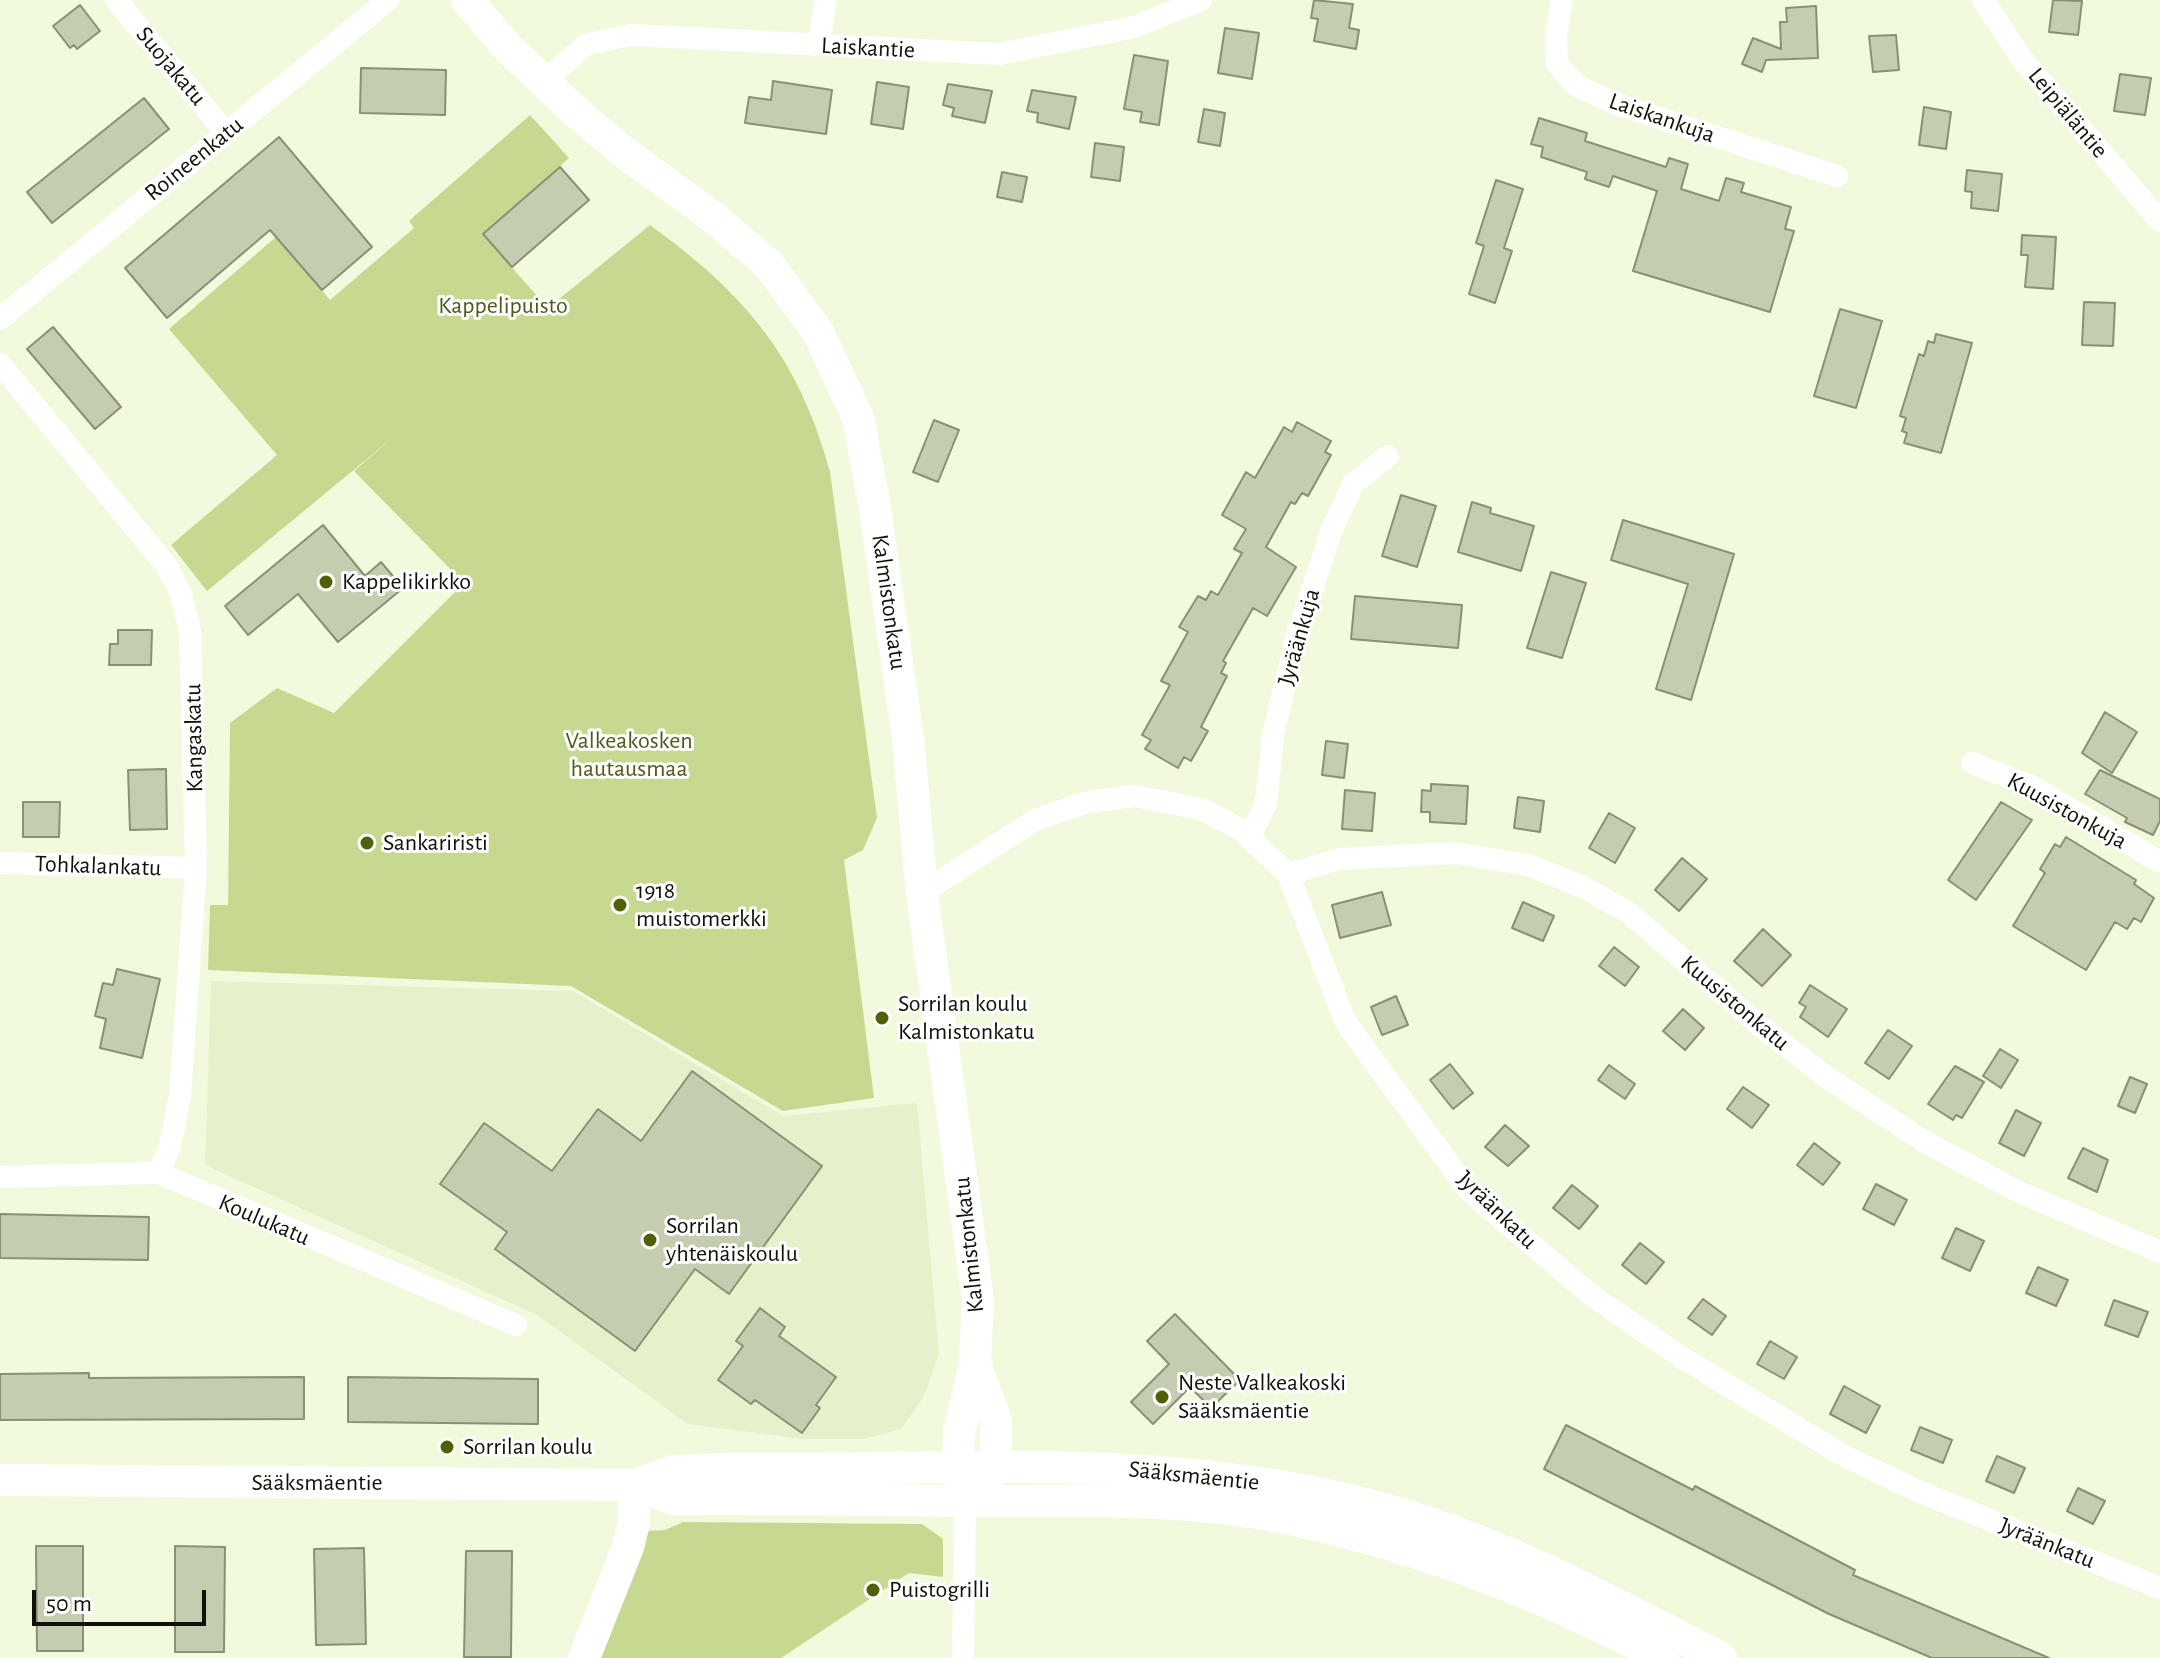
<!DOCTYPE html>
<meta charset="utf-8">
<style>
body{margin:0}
#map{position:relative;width:2160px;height:1658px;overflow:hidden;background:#f1fadc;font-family:"Alegreya Sans",sans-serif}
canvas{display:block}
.scale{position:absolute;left:32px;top:1590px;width:174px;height:36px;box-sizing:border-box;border:4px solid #0f1208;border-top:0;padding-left:10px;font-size:24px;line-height:28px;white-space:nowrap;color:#0f1208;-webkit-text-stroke:6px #fff;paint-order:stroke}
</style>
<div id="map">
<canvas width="2160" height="1658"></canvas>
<div class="scale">50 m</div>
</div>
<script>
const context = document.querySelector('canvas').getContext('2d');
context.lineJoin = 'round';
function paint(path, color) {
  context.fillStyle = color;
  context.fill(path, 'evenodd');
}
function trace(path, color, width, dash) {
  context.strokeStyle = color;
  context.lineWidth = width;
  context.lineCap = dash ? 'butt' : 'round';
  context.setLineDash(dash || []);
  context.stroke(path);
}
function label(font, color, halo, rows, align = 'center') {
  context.font = font + ' "Alegreya Sans",sans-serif';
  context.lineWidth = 6;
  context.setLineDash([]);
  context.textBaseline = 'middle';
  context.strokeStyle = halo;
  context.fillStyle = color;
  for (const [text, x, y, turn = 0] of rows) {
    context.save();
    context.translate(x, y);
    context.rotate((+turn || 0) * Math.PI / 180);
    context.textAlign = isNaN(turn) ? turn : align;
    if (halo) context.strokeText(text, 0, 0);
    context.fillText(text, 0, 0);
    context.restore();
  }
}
paint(new Path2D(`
 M211 981 573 991 783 1116 917 1103 939 1354 923 1398 901 1429 864 1439H803L688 1424 537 1315 205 1165Z`), '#e6f1cc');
paint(new Path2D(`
 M530 115 569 158 483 235 548 308 650 225C745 294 799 357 830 472L877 818 863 850 844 860 874 1098 783 1111 571 986 208 970 210 905H228L230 723 277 688 334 713 464 583 354 471 396 435 207 591 171 545 277 455 169 329 276 237 330 300 414 228 409 221Z
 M683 1522 922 1524 943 1539V1577L909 1573 781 1658H597L644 1531 665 1530Z`), '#c7d991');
const building = new Path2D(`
 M1314 0 1353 4 1349 28 1359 30 1356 49 1314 41 1318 19 1311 18Z
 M2053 0 2082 1 2078 35 2049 32Z
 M80 5 100 31 77 49 74 45 70 48 53 26Z
 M1816 6 1818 58 1766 60 1762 72 1742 64 1753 38 1781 49 1780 22H1787L1786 8Z
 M1225 28 1259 33 1252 79 1218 73Z
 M1896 35 1899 70 1873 72 1869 36Z
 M1134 55 1168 61 1159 125 1140 122 1142 112 1124 109Z
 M361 68 446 70 445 115 360 113Z
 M2120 74 2151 78 2145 115 2114 111Z
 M773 81 832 90 826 134 745 123 749 97 771 100Z
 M877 82 909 87 903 129 871 124Z
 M948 84 992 91 985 123 952 116 954 108 943 105Z
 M1032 90 1076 97 1069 129 1037 122 1038 113 1027 111Z
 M144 98 169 129 52 223 27 192Z
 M1924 107 1951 112 1946 149 1919 145Z
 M1204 109 1225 113 1220 146 1198 142Z
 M1539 118 1587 133 1585 141 1666 167 1669 158 1688 164 1681 189 1719 201 1726 178 1744 183 1741 192 1791 207 1785 229 1794 231 1770 312 1633 271 1657 191 1613 176 1609 187 1585 179 1587 172 1541 157 1543 147 1531 144Z
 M279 137 372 247 322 290 270 230 167 318 125 268Z
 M1095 143 1124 147 1120 181 1091 177Z
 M560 167 589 200 512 267 483 234Z
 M1967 170 2002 174 1998 211 1971 208 1972 192 1965 191Z
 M1002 172 1027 177 1022 202 997 197Z
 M1496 180 1523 189 1504 248 1512 251 1495 303 1469 294 1484 246 1476 243Z
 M2022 235 2056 237 2053 289 2025 287 2028 255H2021Z
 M2084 302 2115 303 2113 346 2082 345Z
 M1840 309 1882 321 1856 408 1814 396Z
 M53 327 121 407 95 429 27 349Z
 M1936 334 1972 343 1941 453 1904 443 1907 433 1902 431 1906 418 1900 416 1919 354 1924 356 1928 341 1934 343Z
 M934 420 959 430 938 482 913 472Z
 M1297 422 1331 441 1325 452 1331 455 1308 496 1302 493 1295 504 1291 502 1266 547 1296 567 1267 616 1253 608 1223 661 1226 663 1221 673 1227 676 1201 727 1208 731 1191 761 1184 757 1178 768 1145 749 1151 740 1142 735 1170 685 1161 681 1188 632 1179 627 1198 596 1206 600 1211 591 1218 595 1242 553 1234 549 1246 529 1222 515 1246 472 1255 478 1284 427 1292 432Z
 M1401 495 1436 506 1417 567 1382 556Z
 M1472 502 1491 508 1490 513 1534 526 1521 571 1458 552Z
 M1623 520 1734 554 1691 700 1656 689 1688 584 1611 560Z
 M323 525 365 576 381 562 403 588 338 642 298 594 248 635 225 606Z
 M1551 572 1586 583 1562 658 1527 648Z
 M1355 596 1462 605 1458 648 1351 639Z
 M118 630H152L151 665H109L110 644H118Z
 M2105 712 2137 732 2112 773 2082 753Z
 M1326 741 1348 744 1344 778 1322 775Z
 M166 769 167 829 130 830 128 770Z
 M2100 770 2160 799V821L2153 835 2125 822 2127 818 2085 794Z
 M1431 784 1468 786 1466 824 1430 822V812H1421L1422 790 1431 791Z
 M1345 790 1375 793 1372 831 1342 829Z
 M1518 797 1544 801 1540 832 1514 828Z
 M23 802H60L59 837H23Z
 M2001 802 2032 820 1976 900 1948 880Z
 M1609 813 1635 828 1615 863 1589 848Z
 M2066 837 2136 880 2134 884 2154 898 2141 922 2134 918 2127 929 2115 922 2086 970 2013 926 2045 873 2040 869 2055 844 2060 847Z
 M1682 858 1707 879 1679 911 1655 890Z
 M1382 892 1391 925 1340 938 1332 905Z
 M1523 902 1554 916 1543 941 1512 928Z
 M1763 929 1791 955 1762 986 1734 961Z
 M1614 947 1639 967 1625 986 1599 966Z
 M117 969 160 979 142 1058 100 1048 106 1019 95 1016 103 983 113 985Z
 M1810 985 1847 1009 1828 1037 1800 1017 1806 1007 1799 1003Z
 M1396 996 1408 1025 1382 1035 1371 1007Z
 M1683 1009 1704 1028 1685 1050 1663 1031Z
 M1888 1030 1912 1046 1889 1079 1865 1063Z
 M2000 1049 2018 1060 2001 1088 1983 1076Z
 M1450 1064 1473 1093 1453 1109 1430 1080Z
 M1609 1065 1635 1084 1625 1099 1598 1080Z
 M1955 1066 1984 1082 1962 1118 1956 1115 1953 1120 1928 1104Z
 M692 1071 822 1166 729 1294 695 1269 635 1351 495 1249 507 1232 440 1184 484 1123 552 1171 598 1109 641 1141Z
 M2130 1077 2147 1084 2135 1113 2118 1106Z
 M1743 1087 1769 1105 1752 1128 1727 1109Z
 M2016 1110 2041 1123 2024 1156 1999 1143Z
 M1505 1125 1529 1146 1508 1166 1485 1147Z
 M1814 1143 1840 1163 1823 1185 1797 1165Z
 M2083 1148 2108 1160 2097 1192 2068 1178Z
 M1876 1184 1907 1200 1894 1225 1863 1209Z
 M1572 1185 1598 1206 1579 1229 1553 1208Z
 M0 1214 149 1217 148 1260 0 1258Z
 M1956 1228 1984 1241 1970 1271 1942 1258Z
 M1640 1243 1664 1262 1646 1284 1622 1265Z
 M2038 1267 2068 1280 2056 1306 2026 1293Z
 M1703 1299 1726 1316 1712 1335 1688 1318Z
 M2114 1300 2148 1312 2138 1337 2105 1325Z
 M760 1308 785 1327 779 1336 836 1377 816 1405 820 1408 802 1433 755 1400 751 1404 718 1380 743 1346 736 1341Z
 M1175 1314 1240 1380 1211 1408 1190 1387 1153 1424 1131 1402 1169 1364 1147 1341Z
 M1770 1341 1797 1357 1784 1379 1757 1364Z
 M89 1373V1378L304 1377V1419L0 1420V1374Z
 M348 1377 538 1379V1424L348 1422Z
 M1844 1386 1880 1406 1866 1433 1830 1414Z
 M1566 1425 1693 1490 1695 1486 1855 1570 1853 1575 2049 1658H1932L1829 1614 1544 1469Z
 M1920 1427 1952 1440 1943 1463 1911 1450Z
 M1997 1456 2025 1468 2014 1493 1986 1481Z
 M2078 1488 2105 1501 2093 1524 2067 1511Z
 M36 1546H83V1651H37Z
 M175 1546 225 1547 224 1652H175Z
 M364 1548 366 1644 316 1645 314 1549Z
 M466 1551H512L511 1657H464Z`);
paint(building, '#c5cdb0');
trace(building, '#899076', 2);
trace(new Path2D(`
 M116 0 226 133
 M1562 0 1556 37 1557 64 1576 85 1616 104 1837 176
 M1983 0 2022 59 2160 221
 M818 46 826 0
 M543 82 587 44 632 35 999 54 1131 28 1201 0
 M0 319 388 0
 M0 364 166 565 181 594 190 631 196 868 180 1096 170 1146 159 1173
 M1972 763 2033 787 2160 862
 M1250 837 1266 803 1273 735 1295 642 1331 532 1353 484 1388 456
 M0 863 196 868
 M1288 874 1340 859 1455 853 1528 865 1583 887 1628 912 1760 1026 1825 1076 1925 1142 2017 1191 2160 1252
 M922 893 1035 820 1087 802 1136 796 1204 810 1240 829 1288 874 1346 1023 1469 1191 1591 1295 1681 1357 1846 1457 1920 1492 2160 1588
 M0 1177 159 1173 516 1325
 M963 1658 965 1501`), '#fff', 22);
trace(new Path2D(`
 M467 0 508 48 574 110 622 151 713 217 769 265 818 332 858 418 874 502 908 738 922 893 978 1300 975 1364 959 1433 958 1468 965 1501
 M975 1364 996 1420V1468L982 1483
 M0 1480 634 1485 674 1499C771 1498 868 1500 965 1501 1073 1501 1183 1497 1290 1519 1421 1546 1545 1596 1663 1658
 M634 1485 674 1471 732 1469C969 1471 1214 1446 1441 1527 1539 1561 1629 1611 1721 1658
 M584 1658 628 1547 634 1523V1485`), '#fff', 32);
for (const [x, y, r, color] of [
 [326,582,8,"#516004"],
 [367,843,8,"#516004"],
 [620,905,8,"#516004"],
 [882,1018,8,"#516004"],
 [650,1240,8,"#516004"],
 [1162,1397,8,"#516004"],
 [447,1447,8,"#516004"],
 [873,1590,8,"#516004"]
]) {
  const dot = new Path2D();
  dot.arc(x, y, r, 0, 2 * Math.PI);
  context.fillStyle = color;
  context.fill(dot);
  trace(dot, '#fff', 3);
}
label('24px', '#0f1208', '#fff', [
 ["Laiskantie",868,48,3],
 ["Suojakatu",171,66,50],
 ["Leipiäläntie",2068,113,50],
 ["Laiskankuja",1662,118,19],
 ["Roineenkatu",194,159,-39],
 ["Kalmistonkatu",889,602,82],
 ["Jyräänkuja",1299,637,-74],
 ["Kangaskatu",194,738,-91],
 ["Kuusistonkuja",2067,811,29],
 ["Tohkalankatu",98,866,2],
 ["Kuusistonkatu",1735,1003,40],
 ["Jyräänkatu",1497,1210,44],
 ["Koulukatu",264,1220,23],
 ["Kalmistonkatu",969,1245,-96],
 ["Sääksmäentie",1194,1476,6],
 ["Sääksmäentie",317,1483],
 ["Jyräänkatu",2047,1543,22]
]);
label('24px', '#4d5a19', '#fff', [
 ["Kappelipuisto",503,306],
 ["Valkeakosken",629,741],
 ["hautausmaa",629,769]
]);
label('24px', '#0f1208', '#fff', [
 ["Kappelikirkko",342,582],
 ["Sankariristi",383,843],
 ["1918",636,891],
 ["muistomerkki",636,919],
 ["Sorrilan koulu",898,1004],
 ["Kalmistonkatu",898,1032],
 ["Sorrilan",666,1226],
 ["yhtenäiskoulu",666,1254],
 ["Neste Valkeakoski",1178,1383],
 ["Sääksmäentie",1178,1411],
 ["Sorrilan koulu",463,1447],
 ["Puistogrilli",889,1590]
], 'left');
</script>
